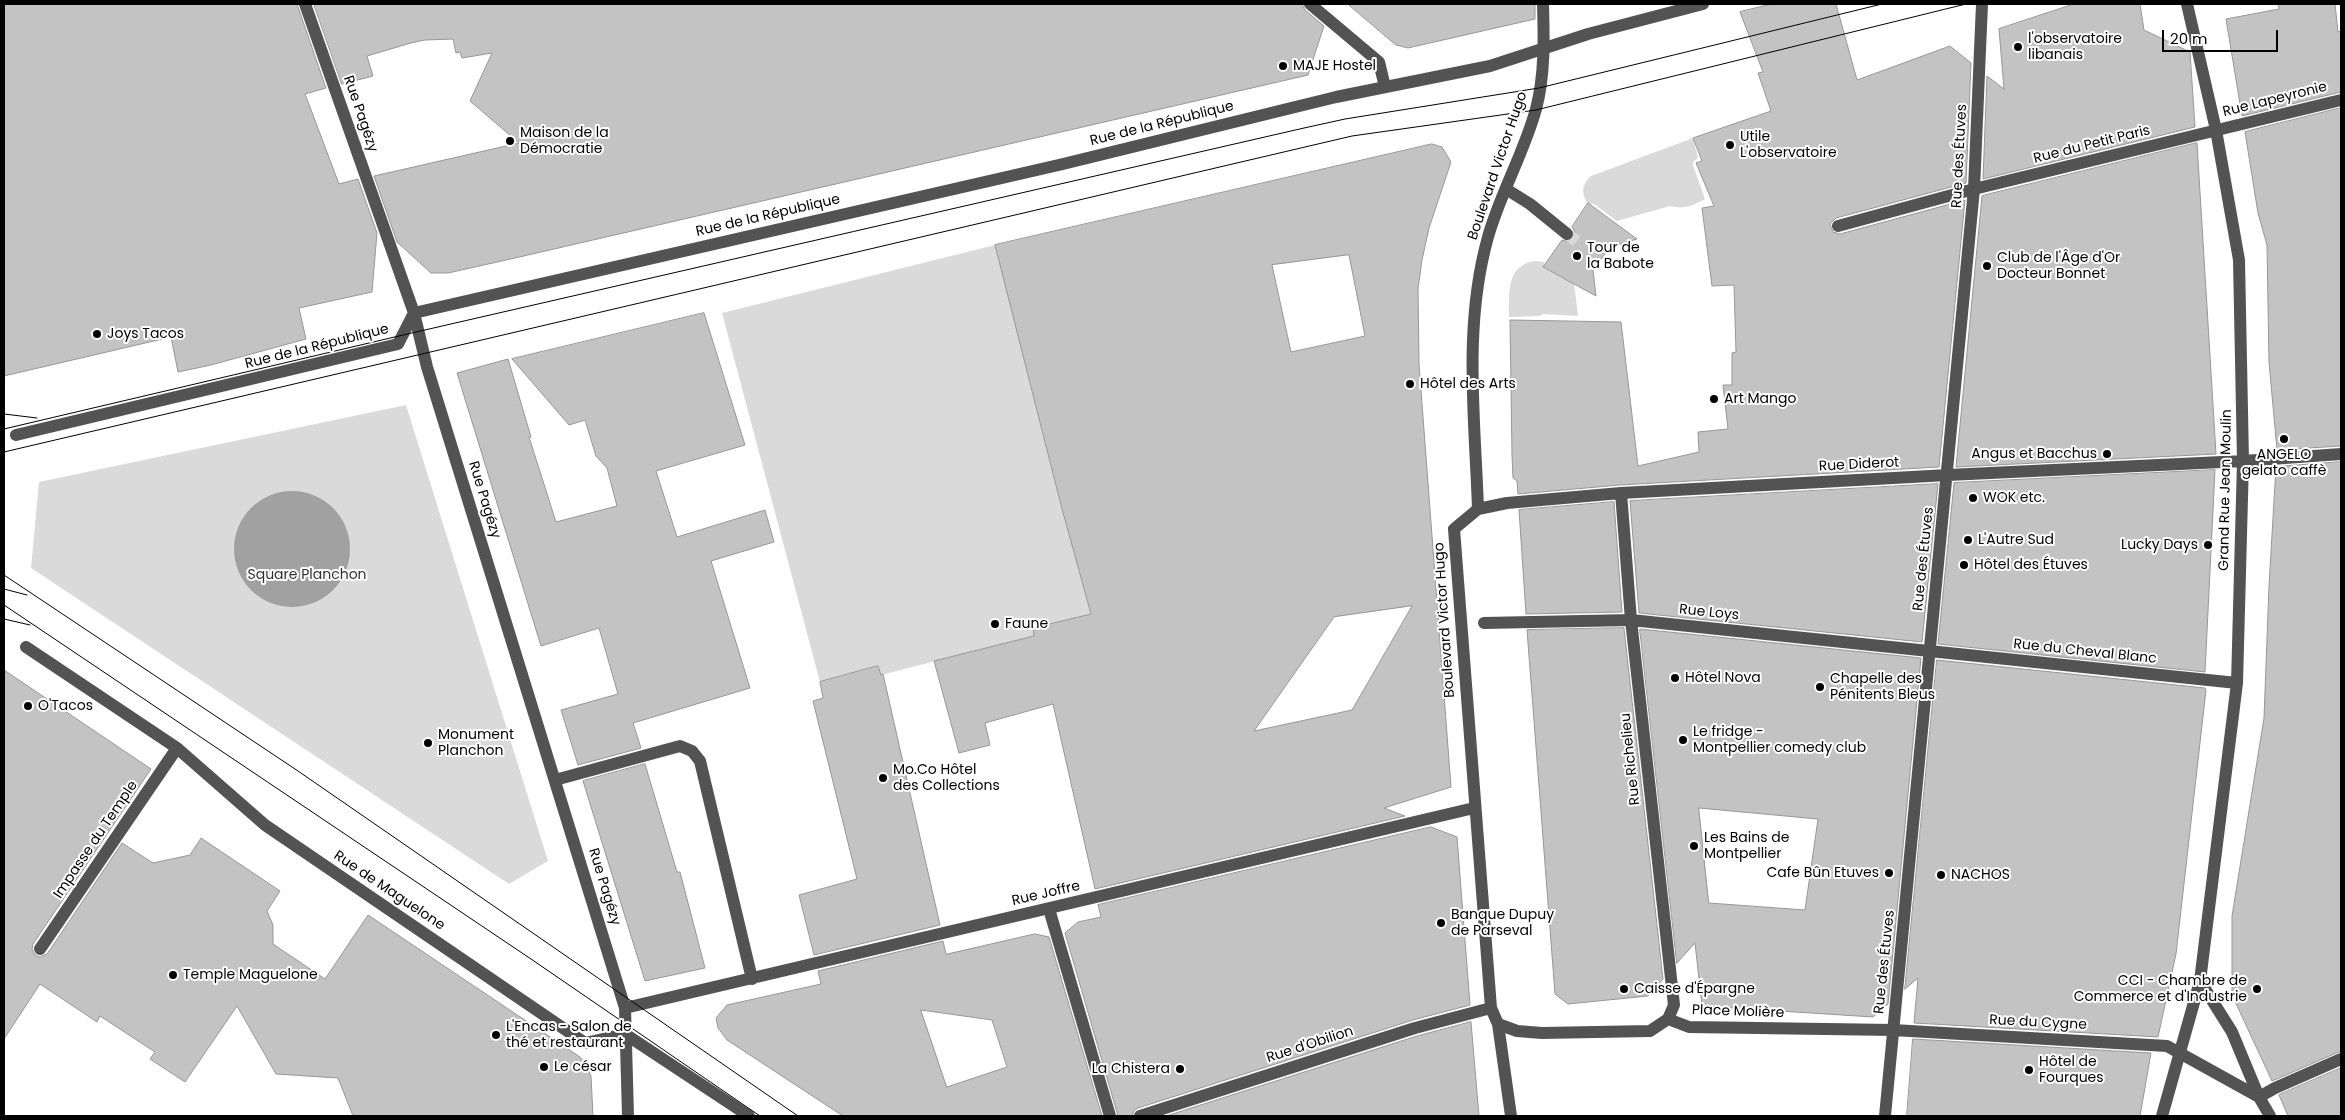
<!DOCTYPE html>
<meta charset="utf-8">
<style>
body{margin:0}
#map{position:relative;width:2345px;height:1120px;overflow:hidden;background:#fff;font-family:Poppins,sans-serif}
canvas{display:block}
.frame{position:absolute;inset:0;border:5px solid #000;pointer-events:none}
.scale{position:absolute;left:2162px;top:30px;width:116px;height:22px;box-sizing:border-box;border:2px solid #000;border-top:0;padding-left:6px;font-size:15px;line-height:18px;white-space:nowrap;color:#000;-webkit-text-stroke:4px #fff;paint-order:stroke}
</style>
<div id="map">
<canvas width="2345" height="1120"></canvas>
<div class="frame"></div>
<div class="scale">20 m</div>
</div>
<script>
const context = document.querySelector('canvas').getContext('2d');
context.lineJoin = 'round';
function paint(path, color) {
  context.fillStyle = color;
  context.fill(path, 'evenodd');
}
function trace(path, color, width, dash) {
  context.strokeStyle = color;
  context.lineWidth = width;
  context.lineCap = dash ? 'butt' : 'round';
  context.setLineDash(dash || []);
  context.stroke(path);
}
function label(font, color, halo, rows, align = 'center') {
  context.font = font + ' Poppins,sans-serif';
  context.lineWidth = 4;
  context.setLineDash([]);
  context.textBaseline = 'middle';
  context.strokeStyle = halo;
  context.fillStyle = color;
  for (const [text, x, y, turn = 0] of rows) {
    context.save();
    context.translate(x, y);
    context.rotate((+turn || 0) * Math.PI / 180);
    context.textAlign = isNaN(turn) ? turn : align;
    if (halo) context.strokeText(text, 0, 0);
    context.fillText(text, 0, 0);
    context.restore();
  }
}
paint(new Path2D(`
 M1693 138 1698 158 1693 162V165L1705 199C1694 205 1683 210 1670 206L1617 221 1594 204H1588C1581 193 1581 185 1591 176Z
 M995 245 1062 509 1091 614 1033 628 1034 636 881 675 878 666 820 682 722 313Z
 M1536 261 1544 262 1545 269 1574 282 1578 316 1543 314 1540 316 1509 317C1509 293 1506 264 1536 261Z
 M406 405 548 861 509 884 31 568 39 482Z`), '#dadada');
paint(new Path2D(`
 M234 549a58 58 0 1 1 116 0a58 58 0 1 1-116 0Z`), '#a1a1a1');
const building = new Path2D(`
 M4 4H297L326 88 305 94 339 184 358 179 377 233 372 292 299 308 306 339 211 365 178 372 171 337 4 376Z
 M314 4H1302L1305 10 1324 26 1308 75 515 258 448 273H431L397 242 374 176 519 143 470 101 492 53 462 58 460 52 456 53 453 39 425 40 411 43 367 56 373 76 342 84Z
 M1348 4H1535V19L1408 48 1396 45Z
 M1772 4H1836L1857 80 1950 46 1971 63 1966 183 1836 218 1830 224 1833 232 1840 234 1965 200 1939 467 1620 485 1518 494 1517 481 1513 478 1512 455 1510 320 1621 322 1638 466 1699 452 1698 432 1728 429 1723 385H1732V353L1736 352 1734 285 1712 286 1702 208 1714 206 1696 163 1702 161 1693 138 1771 111 1758 73 1763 72 1740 12Z
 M2074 4H2140L2144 30 2190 52 2195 127 1983 179 1987 76 2004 89 1999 29Z
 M2278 4H2335L2338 32 2341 31V92L2242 116 2226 19 2279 9Z
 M2341 108V446L2277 450 2269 362 2267 245 2258 213 2245 132Z
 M2197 143 2216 454 1956 467 1982 196Z
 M1432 144 1442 147 1451 162 1429 228 1422 260 1418 289 1419 364 1451 787 1384 808 1405 816 1095 889 1053 704 985 723 990 745 959 753 934 661 1034 636 1033 628 1091 614 1062 509 995 245ZM1349 255 1365 336 1291 352 1272 265ZM1412 606 1352 710 1254 731 1334 617Z
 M1588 203 1637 239 1610 247 1593 270 1596 296 1543 267 1562 240 1569 242 1574 239 1575 232 1572 227Z
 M704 313 745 445 656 471 677 537 765 510 774 542 711 561 750 688 633 723 641 748 578 765 561 710 618 694 599 628 541 646 457 373 508 359 531 437H529L556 522 617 506 607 468 596 456 585 420 569 425 512 359Z
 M2341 462V1051L2272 1081 2232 995V916L2264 718 2269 586 2276 467Z
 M2215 470 2205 672 1938 644 1954 483Z
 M1938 484 1922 642 1639 613 1630 501Z
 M1614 502 1622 612 1526 614 1519 510Z
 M1624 628 1663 979 1648 996 1568 1004 1555 994 1527 630Z
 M1640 629 1921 658 1888 1004 1873 1017 1702 1006 1695 943 1677 963ZM1699 808 1818 819 1805 910 1709 903Z
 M1937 660 2205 688 2206 690 2176 954 2158 1037 1914 1023 1918 978 1905 989Z
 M878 666 881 675 883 674 940 925 814 955 799 895 857 879 813 701 823 698 820 682Z
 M4 670 151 769 33 944 32 949 35 955 40 957 47 954 122 843 153 863 190 855 201 838 280 891 267 911 273 925V944L325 979 368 915 580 1057 585 1062 591 1076 593 1116H353L338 1078 276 1074 237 1006 185 1082 150 1059 155 1052 100 1016 97 1022 40 984 4 1039Z
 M645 764 677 872H680L705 968 645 981 583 781Z
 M1431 827 1457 837 1470 1005 1413 1020 1138 1108 1134 1111 1132 1116H1118L1065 933 1078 922 1101 917 1098 905Z
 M1035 934 1049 937 1102 1116H843L727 1040 718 1028 716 1018 727 1005 821 984 818 971 943 941 946 954ZM921 1010 992 1020 1007 1067 947 1087Z
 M1471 1022 1479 1116H1166L1417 1036Z
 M1913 1039 2151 1053 2140 1116H1907Z
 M2341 1068V1116H2288L2279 1095Z`);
paint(building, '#c3c3c3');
trace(building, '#979797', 1);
trace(new Path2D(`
 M1567 234 1579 243`), '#d9d9d9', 12, [12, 6]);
trace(new Path2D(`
 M305 4 414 313 427 367 625 1008 628 1116
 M1310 4 1379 62 1385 87
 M1506 189 1530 204 1567 234
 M1838 226 1974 189 2341 100
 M414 313 1063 164 1336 97 1490 66 1588 34 1703 4
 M16 435 398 344 414 313
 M1621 493 1631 620 1674 1005 1668 1019
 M1478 509C1475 419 1463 326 1488 237 1500 194 1524 153 1536 109 1545 75 1544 39 1543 4
 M1484 623 1631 620 2237 683
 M26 647 177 748 265 825 585 1043 625 1034 749 1116
 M555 780 680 746 692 751 700 761 752 979
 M1049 909 1110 1116
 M40 949 177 748
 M2200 981 2232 1032 2259 1097 2270 1116
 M625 1008 1474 808
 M1668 1019 1689 1027 1893 1030 2167 1046 2259 1097 2275 1088 2341 1059
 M1498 1024 1517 1031 1542 1033 1650 1031 1668 1019
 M1140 1116 1415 1028 1491 1008
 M1511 1116 1498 1024 1491 1008 1454 529 1478 509 1507 503 1621 493 1948 475 2243 461 2341 454
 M1885 1116 1974 189 1982 4
 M2162 1116 2200 981 2237 683 2243 461 2239 260 2216 130 2187 4`), '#535353', 12);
trace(new Path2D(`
 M4 414 37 418
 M4 429 403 335 1304 128 1345 119 1539 88 1882 4
 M4 452 1352 136 1536 110 1966 4
 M4 575 298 771 798 1116
 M4 589 27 595
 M4 605 531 959 760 1116
 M4 619 30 625`), '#000', 1);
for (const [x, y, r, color] of [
 [2018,47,5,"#000"],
 [1283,66,5,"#000"],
 [510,141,5,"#000"],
 [1730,145,5,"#000"],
 [1577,256,5,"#000"],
 [1987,266,5,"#000"],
 [97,334,5,"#000"],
 [1410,384,5,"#000"],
 [1714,399,5,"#000"],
 [2284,439,5,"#000"],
 [2107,454,5,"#000"],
 [1973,498,5,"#000"],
 [1968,540,5,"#000"],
 [2208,545,5,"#000"],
 [1964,565,5,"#000"],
 [995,624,5,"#000"],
 [1675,678,5,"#000"],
 [1820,687,5,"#000"],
 [28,706,5,"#000"],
 [1683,740,5,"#000"],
 [428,743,5,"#000"],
 [883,778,5,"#000"],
 [1694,846,5,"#000"],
 [1889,873,5,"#000"],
 [1941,875,5,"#000"],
 [1441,923,5,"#000"],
 [173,975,5,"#000"],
 [1624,989,5,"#000"],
 [2257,989,5,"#000"],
 [496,1035,5,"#000"],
 [544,1067,5,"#000"],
 [1180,1069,5,"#000"],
 [2029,1070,5,"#000"]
]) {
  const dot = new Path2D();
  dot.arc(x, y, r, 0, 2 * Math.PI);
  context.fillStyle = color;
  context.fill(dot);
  trace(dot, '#fff', 2);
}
label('14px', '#000', '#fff', [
 ["l'observatoire",2028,39],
 ["libanais",2028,55],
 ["MAJE Hostel",1293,66],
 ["Maison de la",520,133],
 ["Démocratie",520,149],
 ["Utile",1740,137],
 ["L'observatoire",1740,153],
 ["Tour de",1587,248],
 ["la Babote",1587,264],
 ["Club de l'Âge d'Or",1997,258],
 ["Docteur Bonnet",1997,274],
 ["Joys Tacos",107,334],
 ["Hôtel des Arts",1420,384],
 ["Art Mango",1724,399],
 ["Angus et Bacchus",2097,454,"right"],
 ["ANGELO",2284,455,"center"],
 ["gelato caffè",2284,471,"center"],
 ["WOK etc.",1983,498],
 ["L'Autre Sud",1978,540],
 ["Lucky Days",2198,545,"right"],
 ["Hôtel des Étuves",1974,565],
 ["Faune",1005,624],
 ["Hôtel Nova",1685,678],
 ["Chapelle des",1830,679],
 ["Pénitents Bleus",1830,695],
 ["O'Tacos",38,706],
 ["Le fridge -",1693,732],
 ["Montpellier comedy club",1693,748],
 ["Monument",438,735],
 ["Planchon",438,751],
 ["Mo.Co Hôtel",893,770],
 ["des Collections",893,786],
 ["Les Bains de",1704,838],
 ["Montpellier",1704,854],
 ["Cafe Bûn Etuves",1879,873,"right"],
 ["NACHOS",1951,875],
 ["Banque Dupuy",1451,915],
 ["de Parseval",1451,931],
 ["Temple Maguelone",183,975],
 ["CCI - Chambre de",2247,981,"right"],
 ["Commerce et d'Industrie",2247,997,"right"],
 ["Caisse d'Épargne",1634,989],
 ["L'Encas - Salon de",506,1027],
 ["thé et restaurant",506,1043],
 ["Hôtel de",2039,1062],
 ["Fourques",2039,1078],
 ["Le césar",554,1067],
 ["La Chistera",1170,1069,"right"]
], 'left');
label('14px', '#000', '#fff', [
 ["Rue Lapeyronie",2275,100,-14],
 ["Rue Pagézy",360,114,71],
 ["Rue de la République",1162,124,-14],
 ["Rue du Petit Paris",2092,145,-14],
 ["Rue des Étuves",1960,156,-87],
 ["Boulevard Victor Hugo",1498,166,-71],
 ["Rue de la République",768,216,-13],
 ["Rue de la République",317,347,-14],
 ["Rue Diderot",1859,465,-3],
 ["Grand Rue Jean Moulin",2226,490,-89],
 ["Rue Pagézy",484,500,73],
 ["Rue des Étuves",1924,559,-84],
 ["Rue Loys",1709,613,6],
 ["Boulevard Victor Hugo",1445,620,-94],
 ["Rue du Cheval Blanc",2085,652,6],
 ["Rue Richelieu",1631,759,-96],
 ["Impasse du Temple",96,840,-56],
 ["Rue Pagézy",604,887,73],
 ["Rue de Maguelone",389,891,34],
 ["Rue Joffre",1046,894,-13],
 ["Rue des Étuves",1885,962,-84],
 ["Place Molière",1738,1012,2],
 ["Rue du Cygne",2038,1023,3],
 ["Rue d'Obilion",1310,1045,-18]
]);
label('14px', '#313131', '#fff', [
 ["Square Planchon",307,575]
]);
</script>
